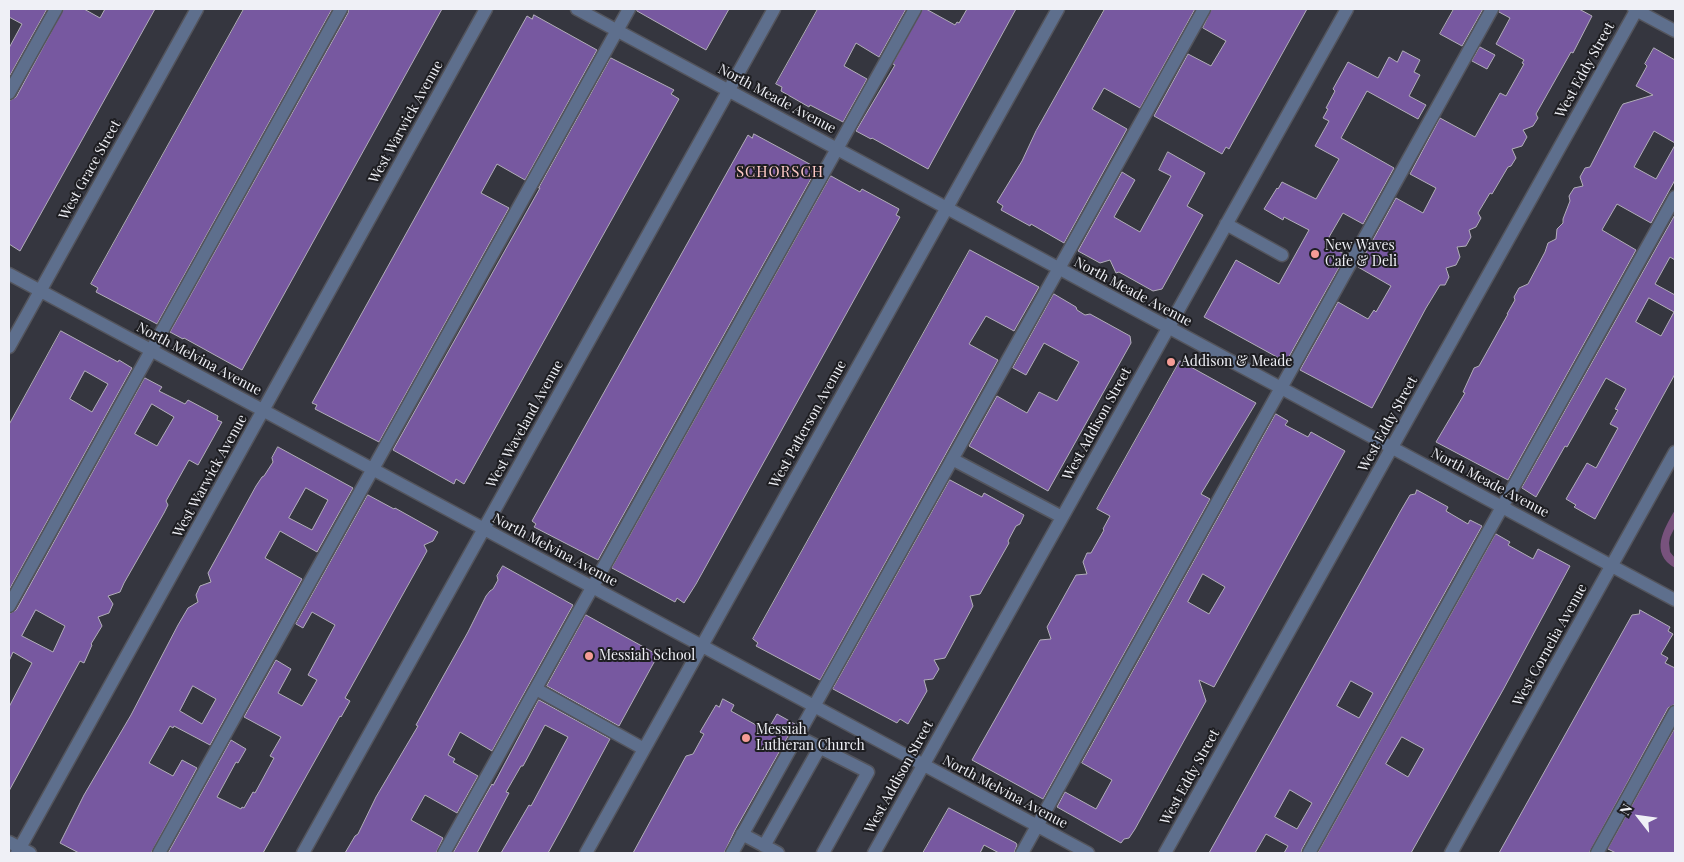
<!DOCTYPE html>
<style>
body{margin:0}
#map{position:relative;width:1684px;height:862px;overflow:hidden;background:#35363f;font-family:"Playfair Display",serif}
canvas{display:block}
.frame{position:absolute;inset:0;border:10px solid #eff0f6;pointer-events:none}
.north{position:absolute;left:1614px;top:792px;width:50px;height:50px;-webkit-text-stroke:4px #1e1e22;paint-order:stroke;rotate:300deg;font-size:14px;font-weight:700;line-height:20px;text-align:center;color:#eff0f6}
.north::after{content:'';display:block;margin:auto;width:18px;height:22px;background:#eff0f6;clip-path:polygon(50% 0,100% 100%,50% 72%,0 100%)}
</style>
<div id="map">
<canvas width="1684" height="862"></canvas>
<div class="frame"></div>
<div class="north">N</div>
</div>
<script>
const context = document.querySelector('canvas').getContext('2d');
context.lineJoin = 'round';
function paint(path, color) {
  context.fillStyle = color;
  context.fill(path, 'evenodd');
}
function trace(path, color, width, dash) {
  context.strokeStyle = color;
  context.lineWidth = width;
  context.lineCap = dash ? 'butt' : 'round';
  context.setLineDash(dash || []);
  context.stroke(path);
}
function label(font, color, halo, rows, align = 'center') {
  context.font = font + ' "Playfair Display",serif';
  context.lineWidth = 4;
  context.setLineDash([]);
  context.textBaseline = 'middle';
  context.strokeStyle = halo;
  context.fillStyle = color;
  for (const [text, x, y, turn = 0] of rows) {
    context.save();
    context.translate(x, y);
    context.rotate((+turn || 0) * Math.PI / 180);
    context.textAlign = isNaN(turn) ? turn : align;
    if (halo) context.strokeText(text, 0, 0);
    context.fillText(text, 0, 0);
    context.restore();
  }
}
paint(new Path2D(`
 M1675 510V527L1670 537 1669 543 1670 552 1675 558V568C1649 553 1664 529 1675 510Z`), '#78527d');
const building = new Path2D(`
 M9 9H47L9 77V48L22 24 9 17Z
 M64 9H84L100 18 105 9H155L20 251 9 244V101L16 97Z
 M244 9H332L157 324 96 292 98 288 91 284Z
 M349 9H442L242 370 184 338 183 339 170 332 348 13Z
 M637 9H729L706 50 637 11Z
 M818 9H906L879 57 856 43 844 66 867 79 843 122 810 105 809 107 781 91 782 87 776 84Z
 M923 9H926L955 25 957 22 959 23 967 9H1016L928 169 872 138 871 139 856 131 895 65 893 64Z
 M1105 9H1195L1140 108 1104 88 1092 109 1127 129 1064 243 1031 224 1030 226 1001 210 1003 206 997 202 1022 161 1036 131Z
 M1212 9H1307L1229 149 1226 147 1222 154 1154 116 1188 54 1211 66 1226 41 1203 28Z
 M1454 9H1483L1462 46 1440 34Z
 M1500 9H1579L1592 16 1573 53 1571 52 1536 114 1538 118 1533 126 1523 130 1527 137 1522 146 1512 149 1516 158 1511 166 1508 167 1492 194 1490 193 1478 213 1481 218 1476 227 1469 230 1471 237 1466 246 1457 247 1460 257 1456 265 1446 268 1449 277 1445 285H1440L1426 308 1372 408 1300 370 1338 302 1368 319 1374 310 1376 312 1391 286 1358 267 1396 198 1423 213 1436 188 1410 174 1440 118 1475 137 1500 93 1506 96 1524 64 1522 63 1524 60 1496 44 1510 18 1499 12Z
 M534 15 597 50 525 180 497 164 481 193 509 208 379 442 315 409 317 405 312 403 527 16 532 19Z
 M1480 47 1495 55 1487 69 1472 61Z
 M1654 48 1675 60V143L1654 131 1634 167 1656 179 1675 145V180L1651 223 1617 204 1603 228 1602 230 1636 250 1508 480 1436 442 1465 393 1463 392 1474 368 1479 366 1508 314H1507L1515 300 1514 297 1519 288 1528 284 1545 252 1548 243 1556 239 1557 229 1563 223V219L1570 201 1569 196 1574 188 1583 186 1580 177 1585 168 1590 167 1621 107 1623 104 1653 95 1636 86 1647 66 1645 64Z
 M1403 51 1420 60 1414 72 1420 75 1409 96 1426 105 1418 119 1367 91 1341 138 1394 168 1363 224 1343 213 1325 244 1346 255 1286 362 1204 317 1236 260 1279 284 1309 230 1284 217 1283 220 1264 209 1277 188 1278 189 1282 182 1316 199 1339 159 1315 146 1329 121 1323 118 1328 109 1326 108 1335 91 1333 89 1348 62 1378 78 1389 57 1397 62Z
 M611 58 674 90 671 94 679 99 464 484 456 479 454 484 393 450 540 188H539Z
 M754 134 817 168 598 560 534 527 536 524 532 521 748 135 752 138Z
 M1168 152 1205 173 1187 206 1203 215 1162 289 1153 291 1119 272 1116 273 1110 260 1100 263 1078 251 1122 172 1135 180 1114 217 1140 232 1171 176 1159 170Z
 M831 176 860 192 862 189 899 209 896 215 900 217 696 584 684 603 677 598 675 602 612 568Z
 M1675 215V260L1670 257 1655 284 1675 295V374L1595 519 1574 507 1576 505 1566 499 1587 463 1596 468 1618 428 1610 424 1618 410 1615 409 1626 389 1606 378 1567 447 1565 446 1536 497 1522 488ZM1649 298 1674 312 1661 336 1636 322Z
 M970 250 1039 287 1014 331 986 316 969 344 998 360 820 680 756 646 758 643 753 639Z
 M1054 294 1076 307 1077 310 1085 315 1090 314 1130 336 1131 343 1048 491 969 446 997 396 1027 413 1039 392 1057 401 1079 362 1044 343 1026 375 1013 368Z
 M61 331 118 362 119 360 132 368 9 590V425ZM85 371 108 384 92 412 70 399Z
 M1180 361 1256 403 1201 494 1210 499 1043 799 972 760 1040 640 1051 639 1047 627 1076 575 1087 574 1083 562 1087 553H1091L1104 530 1103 529 1110 516 1097 509Z
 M145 378 162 387 159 391 185 404 188 400 218 416 217 420 222 422 198 465 189 460 166 501 168 505 164 513 124 583 120 592 108 596 113 604 109 613 98 617 102 626 91 644 92 645 84 663 80 661 9 791V707L32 663 13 652 9 661V614L16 610ZM152 404 174 417 157 446 135 434ZM36 610 65 626 53 652 22 636Z
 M1276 414 1288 421 1285 425 1308 437 1311 432 1345 451 1214 687 1199 680 1206 701 1135 829 1129 838 1124 839 1121 843 1057 807 1065 792 1096 809 1112 780 1082 763ZM1203 574 1225 587 1209 614 1188 602Z
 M278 447 353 488 317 552 280 531 265 558 302 579 210 745 174 726 173 728 170 726 149 763 173 776 182 760 197 768 151 853H79L60 843 84 795 131 715 178 625 188 608 198 602 196 595 200 586 211 582 208 573 256 486 262 477 264 476 273 462 272 458ZM306 488 328 500 312 530 289 518ZM193 686 216 699 202 724 180 711Z
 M950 480 982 497 984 493 1024 515 1020 524 1016 526 1008 541 1009 543 980 594 970 596 973 606 945 658 934 660 939 669 933 679 924 680 927 691 908 724 900 719 897 723 833 689Z
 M1417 490 1448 507 1446 511 1468 524 1470 520 1482 526 1302 849 1301 853H1284L1288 846 1266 834 1255 853H1209L1400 512 1410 495 1415 494ZM1351 681 1373 693 1359 718 1337 706ZM1290 790 1312 803 1297 829 1275 817Z
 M368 495 394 509 395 508 438 532 433 541 424 545 427 551 345 698 350 701 341 717 340 716 263 853H168L231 740 246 749 238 763 236 762 217 797 241 809 242 807 244 808 253 792 255 793 274 758 270 756 281 737 244 717 276 660 291 669 278 693 302 706 317 680 308 675 335 625 312 612 303 628 296 624Z
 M1496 534 1510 542 1508 545 1533 559 1538 549 1570 566 1503 690 1411 853H1318ZM1402 737 1424 749 1408 777 1386 764Z
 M503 566 573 605 492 751 460 732 448 755 455 759 453 762 478 776 457 813 425 795 411 820 443 838 436 853H345L355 836 358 834 376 797 418 726 416 725 468 632 486 596 490 591 493 589 498 580 497 576Z
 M1640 610 1670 627 1668 631 1673 634 1661 654 1668 658 1665 663 1675 668V704L1668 708 1589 853H1499L1632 615 1639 614Z
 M586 615 658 655 619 726 547 686Z
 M723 699 734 705 731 711 765 730 768 725 770 726 777 714 795 724 735 830 724 853H633L686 756 693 754 704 734 700 732 716 705 719 707Z
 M539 700 610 739 564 824 548 853H501L529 805 531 806 568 737 545 725 523 766H521L506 792 509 793 477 853H453L492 784 493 785Z
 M1675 728V853H1616L1608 849Z
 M949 808 1016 843 1017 845 1014 853H999L984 845 980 853H923Z`);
paint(building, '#7758a0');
trace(building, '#b2aeb9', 1);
const minor = new Path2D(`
 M577 9 1675 600
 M1634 9 1675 31
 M9 93 56 9
 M1226 224 1282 255
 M9 274 1088 853
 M9 347 197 9
 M952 459 1062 517
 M9 606 341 9
 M536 689 644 749
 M797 736 868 772 823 853
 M742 834 778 853
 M9 842 30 853
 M764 846 820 747
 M17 853 486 9
 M159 853 629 9
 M303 853 774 9
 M444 853 915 9
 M586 853 1058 9
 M732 853 1204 9
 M874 853 1347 9
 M1022 853 1492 9
 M1165 853 1637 9
 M1309 853 1675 197
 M1451 853 1675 452
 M1597 853 1675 712`);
trace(minor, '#53545c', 15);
trace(minor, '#5e6f8d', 12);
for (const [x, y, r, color] of [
 [1315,254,5,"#f59c96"],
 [1171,362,5,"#f59c96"],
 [589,656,5,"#f59c96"],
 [746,738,5,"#f59c96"]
]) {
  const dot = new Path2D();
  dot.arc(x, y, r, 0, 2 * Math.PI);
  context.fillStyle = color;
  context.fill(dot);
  trace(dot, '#1e1e22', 2);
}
label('14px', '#eff0f6', '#1e1e22', [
 ["West Eddy Street",1585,70,-61],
 ["North Meade Avenue",777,99,28],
 ["West Warwick Avenue",406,122,-61],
 ["West Grace Street",90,170,-61],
 ["North Meade Avenue",1133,292,28],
 ["North Melvina Avenue",199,359,28],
 ["West Waveland Avenue",525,424,-61],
 ["West Patterson Avenue",808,424,-61],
 ["West Addison Street",1097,424,-61],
 ["West Eddy Street",1388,424,-61],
 ["West Warwick Avenue",210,476,-61],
 ["North Meade Avenue",1490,483,28],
 ["North Melvina Avenue",555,550,28],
 ["West Cornelia Avenue",1550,645,-61],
 ["West Addison Street",899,777,-61],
 ["West Eddy Street",1190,777,-61],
 ["North Melvina Avenue",1005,792,28]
]);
label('14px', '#eff0f6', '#1e1e22', [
 ["New Waves",1325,246],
 ["Cafe & Deli",1325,262],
 ["Addison & Meade",1181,362],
 ["Messiah School",599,656],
 ["Messiah",756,730],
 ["Lutheran Church",756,746]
], 'left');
context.letterSpacing = '1px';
label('15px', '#ffcac6', '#1e1e22', [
 ["SCHORSCH",780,172]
]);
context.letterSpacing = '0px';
</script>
